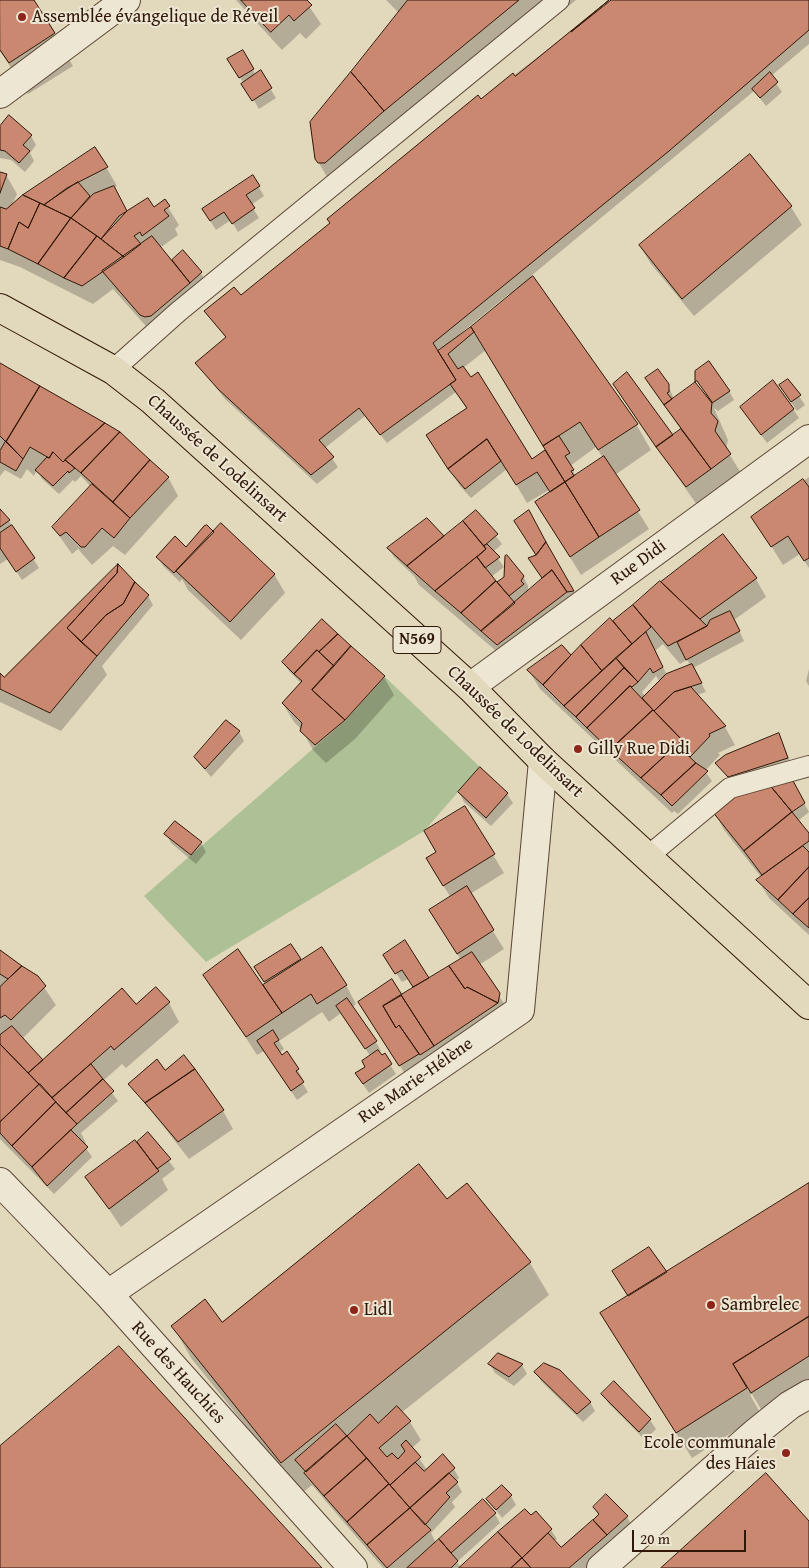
<!DOCTYPE html>
<meta charset="utf-8">
<style>
body{margin:0}
#map{position:relative;width:809px;height:1568px;overflow:hidden;background:#e2d8bc;font-family:"Gentium Book Plus",serif}
canvas{display:block}
.scale{position:absolute;left:632px;top:1530px;width:114px;height:22px;box-sizing:border-box;border:2px solid #301708;border-top:0;padding-left:6px;font-size:15px;line-height:18px;white-space:nowrap;color:#301708;-webkit-text-stroke:4px #ece6d3;paint-order:stroke}
</style>
<div id="map">
<canvas width="809" height="1568"></canvas>
<div class="scale">20 m</div>
</div>
<script>
const context = document.querySelector('canvas').getContext('2d');
context.lineJoin = 'round';
function paint(path, color) {
  context.fillStyle = color;
  context.fill(path, 'evenodd');
}
function trace(path, color, width, dash) {
  context.strokeStyle = color;
  context.lineWidth = width;
  context.lineCap = dash ? 'butt' : 'round';
  context.setLineDash(dash || []);
  context.stroke(path);
}
function label(font, color, halo, rows, align = 'center') {
  context.font = font + ' "Gentium Book Plus",serif';
  context.lineWidth = 4;
  context.setLineDash([]);
  context.textBaseline = 'middle';
  context.strokeStyle = halo;
  context.fillStyle = color;
  for (const [text, x, y, turn = 0] of rows) {
    context.save();
    context.translate(x, y);
    context.rotate((+turn || 0) * Math.PI / 180);
    context.textAlign = isNaN(turn) ? turn : align;
    if (halo) context.strokeText(text, 0, 0);
    context.fillText(text, 0, 0);
    context.restore();
  }
}
paint(new Path2D(`
 M385 677 480 767 424 831 206 962 144 896 346 720Z`), '#aec095');
paint(new Path2D(`
 M0 0H33L73 66 28 94 0 51Z
 M236 0H305L321 24 306 39 300 33 282 50Z
 M386 0H576L403 142 393 130 327 177 316 158 399 13Z
 M613 0H809V44L771 76 782 92 766 106 754 91 531 276 636 424 651 450 615 475 649 529 581 575 547 520 551 493 549 490 527 503 507 469 471 498 460 486 439 454 467 410 456 392 387 443 365 416 325 448 338 467 317 484 225 399 197 363 226 338 206 311 240 297 480 101ZM509 294 511 296 461 336 460 334ZM486 350 547 450 532 460 463 368ZM596 447 603 458 576 476 570 466Z
 M242 52 256 75 260 72 276 98 259 109 229 59Z
 M0 128 31 136 36 145 30 153 34 161 25 172 11 160 0 158Z
 M749 156 791 207 802 225 694 316 651 264 640 246Z
 M106 167 117 186 113 188 127 213 154 209 164 201 179 225 175 229 178 235 160 248 175 266 201 273 206 282 152 333 113 289 93 304 20 267 0 260V173L6 175 17 194 12 205Z
 M253 177 264 196 251 205 259 218 238 232 231 220 216 230 209 219Z
 M0 365 168 477 178 496 125 555 113 546 92 565 78 549 72 554 53 527 91 487 81 476 75 482 73 480 59 494 42 479 37 470 34 476 27 469 21 479 5 470 0 476Z
 M646 379 668 385 674 399 729 391 734 400 718 411 714 408 728 440 726 449 741 473 697 505 663 456 673 437 681 430Z
 M788 380 805 405 797 411 780 386Z
 M793 409 799 418 767 443 747 416Z
 M809 477V568L800 554 783 565 753 517Z
 M0 510 9 521 39 568 22 580 8 559 0 564Z
 M476 511 502 544 493 552 504 567 491 577 501 589 523 576 528 586V593L543 579 535 568 537 556 528 512 578 600 509 662 419 585 414 576 394 557 389 548 427 519 444 538 467 525Z
 M214 533 274 574 285 593 241 640 188 590 182 579 180 582 163 566 158 557 186 549Z
 M723 536 756 579 766 597 734 620 744 641 693 668 706 692 697 695 725 727 735 745 718 753 720 755 705 771 712 781 678 814 674 811 672 813 540 689 529 671 561 647 571 656 610 620 613 623 661 582ZM663 644 680 664 687 660 691 666 667 675 655 651ZM656 676 660 682 645 696 642 692Z
 M118 566 148 596 153 605 102 666 107 675 61 731 0 702V675L4 678Z
 M283 662 384 677 394 695 355 739 326 763 313 750 302 730 294 722 283 704 302 684 289 671Z
 M809 669V686L806 681Z
 M239 732 244 741 211 777 195 758Z
 M779 735 793 768 734 786 717 763Z
 M791 780 809 812 798 821 809 835V935L769 898 758 880 761 877 724 830 714 811Z
 M459 792 507 794 513 803 491 826 464 802Z
 M465 808 504 873 470 894 504 949 479 965 510 1013 411 1083 371 1021 414 988 408 979 402 982 390 964 405 942 429 980 461 960 442 929 451 898 438 877 437 852Z
 M166 834 201 843 206 852 196 864 171 843Z
 M291 946 301 962 346 985 356 1004 352 1007 376 1042 381 1051 379 1052 382 1057 384 1055 396 1074 369 1093 362 1083 371 1057 341 1013 329 1022 322 1012 279 1041 284 1049 279 1053 282 1056 287 1053 303 1079 301 1081 308 1092 297 1100 264 1051 257 1055 205 975 263 987 266 985 261 977Z
 M0 951 37 977 56 1005 22 1039 43 1061 136 1006 169 1003 179 1022 126 1068 122 1064 103 1081 118 1101 81 1133 86 1143 84 1145 92 1157 54 1194 0 1139Z
 M165 1072 223 1111 233 1129 189 1159 130 1084Z
 M148 1134 175 1169 162 1179 168 1190 121 1227 87 1177 142 1148Z
 M467 1184 530 1263 549 1295 401 1413 410 1422 421 1440 412 1448 427 1470 454 1469 459 1478 456 1481 462 1492 452 1502 455 1507 431 1533 436 1543 495 1514 500 1523 457 1562 461 1568 536 1513 551 1530 557 1539 554 1541 561 1549 599 1516 594 1507 606 1496 627 1517 632 1526 601 1568H383L312 1485 301 1494 191 1358 173 1326 222 1323 446 1201Z
 M809 1184V1381L762 1411 752 1394 750 1395 761 1414 692 1458 617 1340 666 1273Z
 M490 1364 522 1365 527 1374 514 1386 495 1373Z
 M536 1372 590 1402 595 1411 583 1422 541 1381Z
 M614 1383 650 1420 656 1429 645 1440 608 1403 603 1394Z
 M511 1496 516 1505 502 1518 488 1500Z`), '#0003');
const building = new Path2D(`
 M0 0H34L55 33 9 63 0 50Z
 M241 0H307L312 5 294 21 289 15 271 32Z
 M408 0H519L384 111 351 72Z
 M609 0 571 32 611 0H809V30L669 151 433 343 456 380 380 435 359 408 319 440 334 457 311 475 218 389 195 363 226 337 204 311 234 287 241 295 330 223 327 219 478 95 481 99 513 73 515 76Z
 M243 50 254 69 239 78 227 59Z
 M261 70 272 88 252 101 241 84Z
 M351 72 384 111 325 163H318L315 159 310 122Z
 M770 72 778 82 760 98 752 89Z
 M9 115 32 135 23 145 30 151 19 163 5 151 0 150V126Z
 M95 147 108 167 67 188 44 205 23 195Z
 M750 154 792 206 682 299 639 245Z
 M0 172 7 174 0 193Z
 M253 175 260 186 246 195 255 208 232 224 224 212 210 221 202 209Z
 M78 182 90 196 71 218 44 205Z
 M114 186 127 211 119 216 101 239 71 218 93 194Z
 M23 195 40 203 28 228 19 222 8 249 0 246V207L6 209Z
 M148 198 154 207 165 199 170 206 164 210 169 216 142 236 140 232 134 236 141 244 124 257 101 239 127 211Z
 M40 203 71 218 38 264 8 249 19 222 28 228Z
 M71 218 97 236 64 278 38 264Z
 M97 236 124 257 82 286 64 278Z
 M152 236 190 283 151 316 145 317 140 315 102 271Z
 M183 250 202 272 190 283 172 260Z
 M533 276 638 424 598 450 580 422 543 446 471 327Z
 M471 327 474 332 448 354 458 369 463 366 471 377 478 372 532 459 545 450 565 482 550 492 537 472 516 485 487 439 448 469 426 435 467 408 450 384 456 380 438 351Z
 M709 361 730 391 712 403 695 382V371Z
 M0 363 40 386 6 442 0 436Z
 M658 369 669 384V392L667 393 672 399 664 405 645 378Z
 M627 372 673 435 656 447 613 384Z
 M788 379 801 395 791 402 779 385Z
 M773 380 794 409 761 435 740 407Z
 M697 381 712 402 711 413 718 421 715 431 731 454 711 469 664 405Z
 M40 386 105 423 63 462 53 452 49 458 30 447 23 459 6 442Z
 M105 423 120 432 81 473 65 460Z
 M681 429 711 469 686 487 656 447Z
 M120 432 150 460 113 502 81 473Z
 M559 436 570 453 565 456 574 470 571 471 574 476 565 482 543 446Z
 M487 439 501 461 465 489 448 469Z
 M6 441 23 459 16 471 0 462V451Z
 M53 452 63 462 65 460 75 468 69 473 68 471 53 486 35 470 47 457 49 458Z
 M604 456 640 510 599 537 565 482Z
 M150 460 169 477 130 518 113 502Z
 M803 479 809 487V558L804 561 788 536 771 547 751 517Z
 M565 482 599 537 570 557 535 502Z
 M92 484 130 518 114 538 102 528 85 547H81L66 532 60 536 52 527Z
 M0 509 10 520 0 527Z
 M476 510 498 534 484 546 463 521Z
 M529 510 546 542 536 555 514 521Z
 M427 518 444 536 407 566 387 548Z
 M463 521 486 549 435 591 407 566Z
 M221 523 275 574 230 622 176 571Z
 M12 525 35 558 16 572 0 548V533Z
 M207 525 214 532 174 573 156 557 175 536 186 547 204 526Z
 M723 534 757 578 700 619 661 582Z
 M546 542 574 591 567 592 552 570 542 578 528 558 536 555Z
 M487 544 500 557 485 568 477 557 486 549 484 546Z
 M507 555 524 576 521 581 524 584 509 596 497 582 504 577 505 556Z
 M477 557 496 581 461 613 435 591Z
 M118 564 135 582 123 604 106 615 81 642 67 628 117 573Z
 M118 564 117 573 67 628 97 656 50 713 0 689V673L4 677Z
 M552 570 567 592 497 645 481 631Z
 M496 581 515 603 481 631 461 613Z
 M660 581 707 626 668 646 633 605Z
 M135 582 149 595 97 656 81 642 106 615 123 604Z
 M633 605 651 627 632 644 613 621Z
 M730 611 740 631 686 660 677 642 707 626 710 620Z
 M610 618 632 644 602 671 581 645Z
 M322 619 338 634 319 652 317 650 294 674 282 662Z
 M646 632 663 667 653 673 650 668 638 682 616 658Z
 M338 634 351 646 334 666 319 652Z
 M562 645 571 655 543 685 527 670Z
 M581 645 602 671 564 706 543 685Z
 M351 646 385 676 345 720 312 690Z
 M317 650 334 666 312 690 345 720 315 745 300 731 302 723 282 703 302 681 294 674Z
 M616 658 624 668 576 717 564 706Z
 M692 664 702 683 674 692 654 711 642 698 666 674Z
 M624 668 638 682 632 687 630 686 587 728 576 717Z
 M630 686 653 710 610 750 587 728Z
 M691 687 726 726 709 734 710 736 690 757 677 745 682 740 654 711 674 692Z
 M653 710 682 740 641 778 610 750Z
 M226 720 240 731 205 769 194 757Z
 M779 733 788 758 728 777 715 763 725 755Z
 M677 745 696 763 661 795 641 778Z
 M696 763 708 771 672 806 661 795Z
 M480 767 508 793 486 818 458 792Z
 M792 779 805 803 792 812 768 783Z
 M768 783 792 812 744 851 712 811 741 792Z
 M465 806 495 854 443 886 426 858 436 852 424 831Z
 M792 812 809 833V841L762 875 744 851Z
 M175 821 202 842 191 855 164 834Z
 M803 846 809 852V867L778 900 756 880Z
 M809 867V898L793 914 778 900Z
 M467 886 494 930 457 954 429 910Z
 M809 898V928L793 914Z
 M405 940 429 978 413 987 402 970 395 974 383 955Z
 M291 944 301 959 264 982 254 967Z
 M322 947 347 985 317 1004 311 994 282 1013 263 985Z
 M238 949 282 1013 246 1037 203 975Z
 M0 950 22 966 8 979 0 974Z
 M472 952 500 993 498 1003 467 987 465 989 449 966Z
 M22 966 38 976 46 986 11 1020 5 1015 0 1018V987Z
 M449 966 465 989 467 987 498 1003 434 1046 401 995Z
 M392 979 402 995 383 1006 396 1028 399 1025 419 1054 399 1066 358 1002Z
 M156 987 170 1002 114 1050 111 1046 52 1098 28 1073 122 988 136 1004Z
 M401 995 434 1046 420 1055 399 1025 396 1028 383 1006Z
 M347 998 377 1041 365 1049 336 1006Z
 M12 1026 43 1060 28 1073 0 1044V1035Z
 M273 1030 279 1040 274 1043 282 1055 287 1051 299 1069 296 1071 304 1082 291 1091 257 1041Z
 M0 1044 39 1084 0 1122Z
 M378 1050 382 1055 385 1053 392 1064 363 1084 355 1073 365 1067 362 1061Z
 M184 1055 195 1069 145 1103 128 1084 157 1059 165 1070Z
 M91 1064 103 1079 66 1113 52 1098Z
 M195 1069 224 1110 178 1142 145 1103Z
 M103 1079 114 1091 77 1124 66 1113Z
 M40 1084 56 1102 12 1146 0 1133V1122Z
 M56 1102 77 1124 32 1167 12 1146Z
 M71 1130 88 1147 47 1186 32 1167Z
 M148 1132 171 1159 157 1169 137 1142Z
 M135 1140 159 1171 109 1209 85 1177Z
 M419 1164 447 1199 467 1183 531 1262 281 1463 171 1326 205 1299 222 1322Z
 M809 1183V1316L733 1364 747 1388 676 1433 600 1313Z
 M649 1247 667 1272 628 1296 612 1271Z
 M809 1317V1356L751 1393 733 1364Z
 M119 1346 322 1568H0V1446Z
 M498 1353 523 1364 509 1377 488 1364Z
 M544 1363 560 1370 591 1402 577 1414 534 1372Z
 M614 1381 651 1419 639 1432 601 1394Z
 M397 1406 411 1421 379 1448 387 1457 392 1453 398 1459 405 1451 401 1445 406 1440 421 1457 390 1485 347 1436 370 1414 378 1423Z
 M336 1424 347 1436 306 1472 295 1460Z
 M347 1436 367 1458 324 1496 304 1473Z
 M443 1454 455 1468 410 1508 390 1485 415 1462 424 1471Z
 M367 1458 389 1484 347 1522 324 1496Z
 M449 1473 458 1482 446 1493 450 1497 425 1525 410 1508Z
 M766 1473 809 1521V1568H661Z
 M389 1484 410 1508 367 1545 347 1522Z
 M502 1485 512 1495 496 1510 486 1499Z
 M606 1494 628 1516 607 1535 593 1520 599 1514 593 1507Z
 M483 1499 496 1513 451 1553 439 1539Z
 M410 1508 431 1530 387 1568 367 1545Z
 M525 1509 531 1515 536 1511 552 1529 522 1558 498 1532Z
 M593 1520 607 1535 569 1568H531L522 1558 548 1533 561 1547Z
 M498 1532 522 1558 511 1568H459Z
 M439 1539 458 1561 451 1568H407Z
 M522 1558 531 1568H511Z`);
paint(building, '#cb8870');
trace(building, '#301708', 1);
const service = new Path2D(`
 M113 370 178 312 559 0
 M647 857 730 788 809 766`);
const minor = new Path2D(`
 M0 94 126 0
 M470 687 809 439
 M0 1182 108 1294 353 1568
 M108 1294 520 1010 543 761
 M601 1568 755 1433 790 1405 809 1394`);
const primary = new Path2D(`
 M0 308 113 370 153 401 470 687 543 761 809 1005`);
trace(service, '#5c4735', 22);
trace(minor, '#5c4735', 30);
trace(primary, '#301708', 30);
trace(service, '#ece6d3', 20);
trace(minor, '#ece6d3', 28);
trace(primary, '#e2d8bc', 28);
for (const [x, y, r, color] of [
 [22,17,5,"#8f2418"],
 [578,749,5,"#8f2418"],
 [711,1305,5,"#8f2418"],
 [354,1310,5,"#8f2418"],
 [786,1453,5,"#8f2418"]
]) {
  const dot = new Path2D();
  dot.arc(x, y, r, 0, 2 * Math.PI);
  context.fillStyle = color;
  context.fill(dot);
  trace(dot, '#ece6d3', 2);
}
for (const [x, y, w] of [
 [417,640,48]
]) {
  const box = new Path2D();
  box.roundRect(x - w / 2, y - 13.5, w, 27, 4);
  context.fillStyle = '#ece6d3';
  context.fill(box);
  trace(box, '#301708', 1);
}
label('bold 16px', '#301708', null, [
 ["N569",417,640]
]);
label('18px', '#301708', '#ece6d3', [
 ["Assemblée évangelique de Réveil",32,17],
 ["Gilly Rue Didi",588,749],
 ["Sambrelec",721,1305],
 ["Lidl",364,1310],
 ["Ecole communale",776,1443,"right"],
 ["des Haies",776,1464,"right"]
], 'left');
label('18px', '#301708', '#ece6d3', [
 ["Chaussée de Lodelinsart",217,459,42],
 ["Rue Didi",639,563,-36],
 ["Chaussée de Lodelinsart",515,732,44],
 ["Rue Marie-Hélène",416,1081,-35],
 ["Rue des Hauchies",178,1373,48]
]);
</script>
